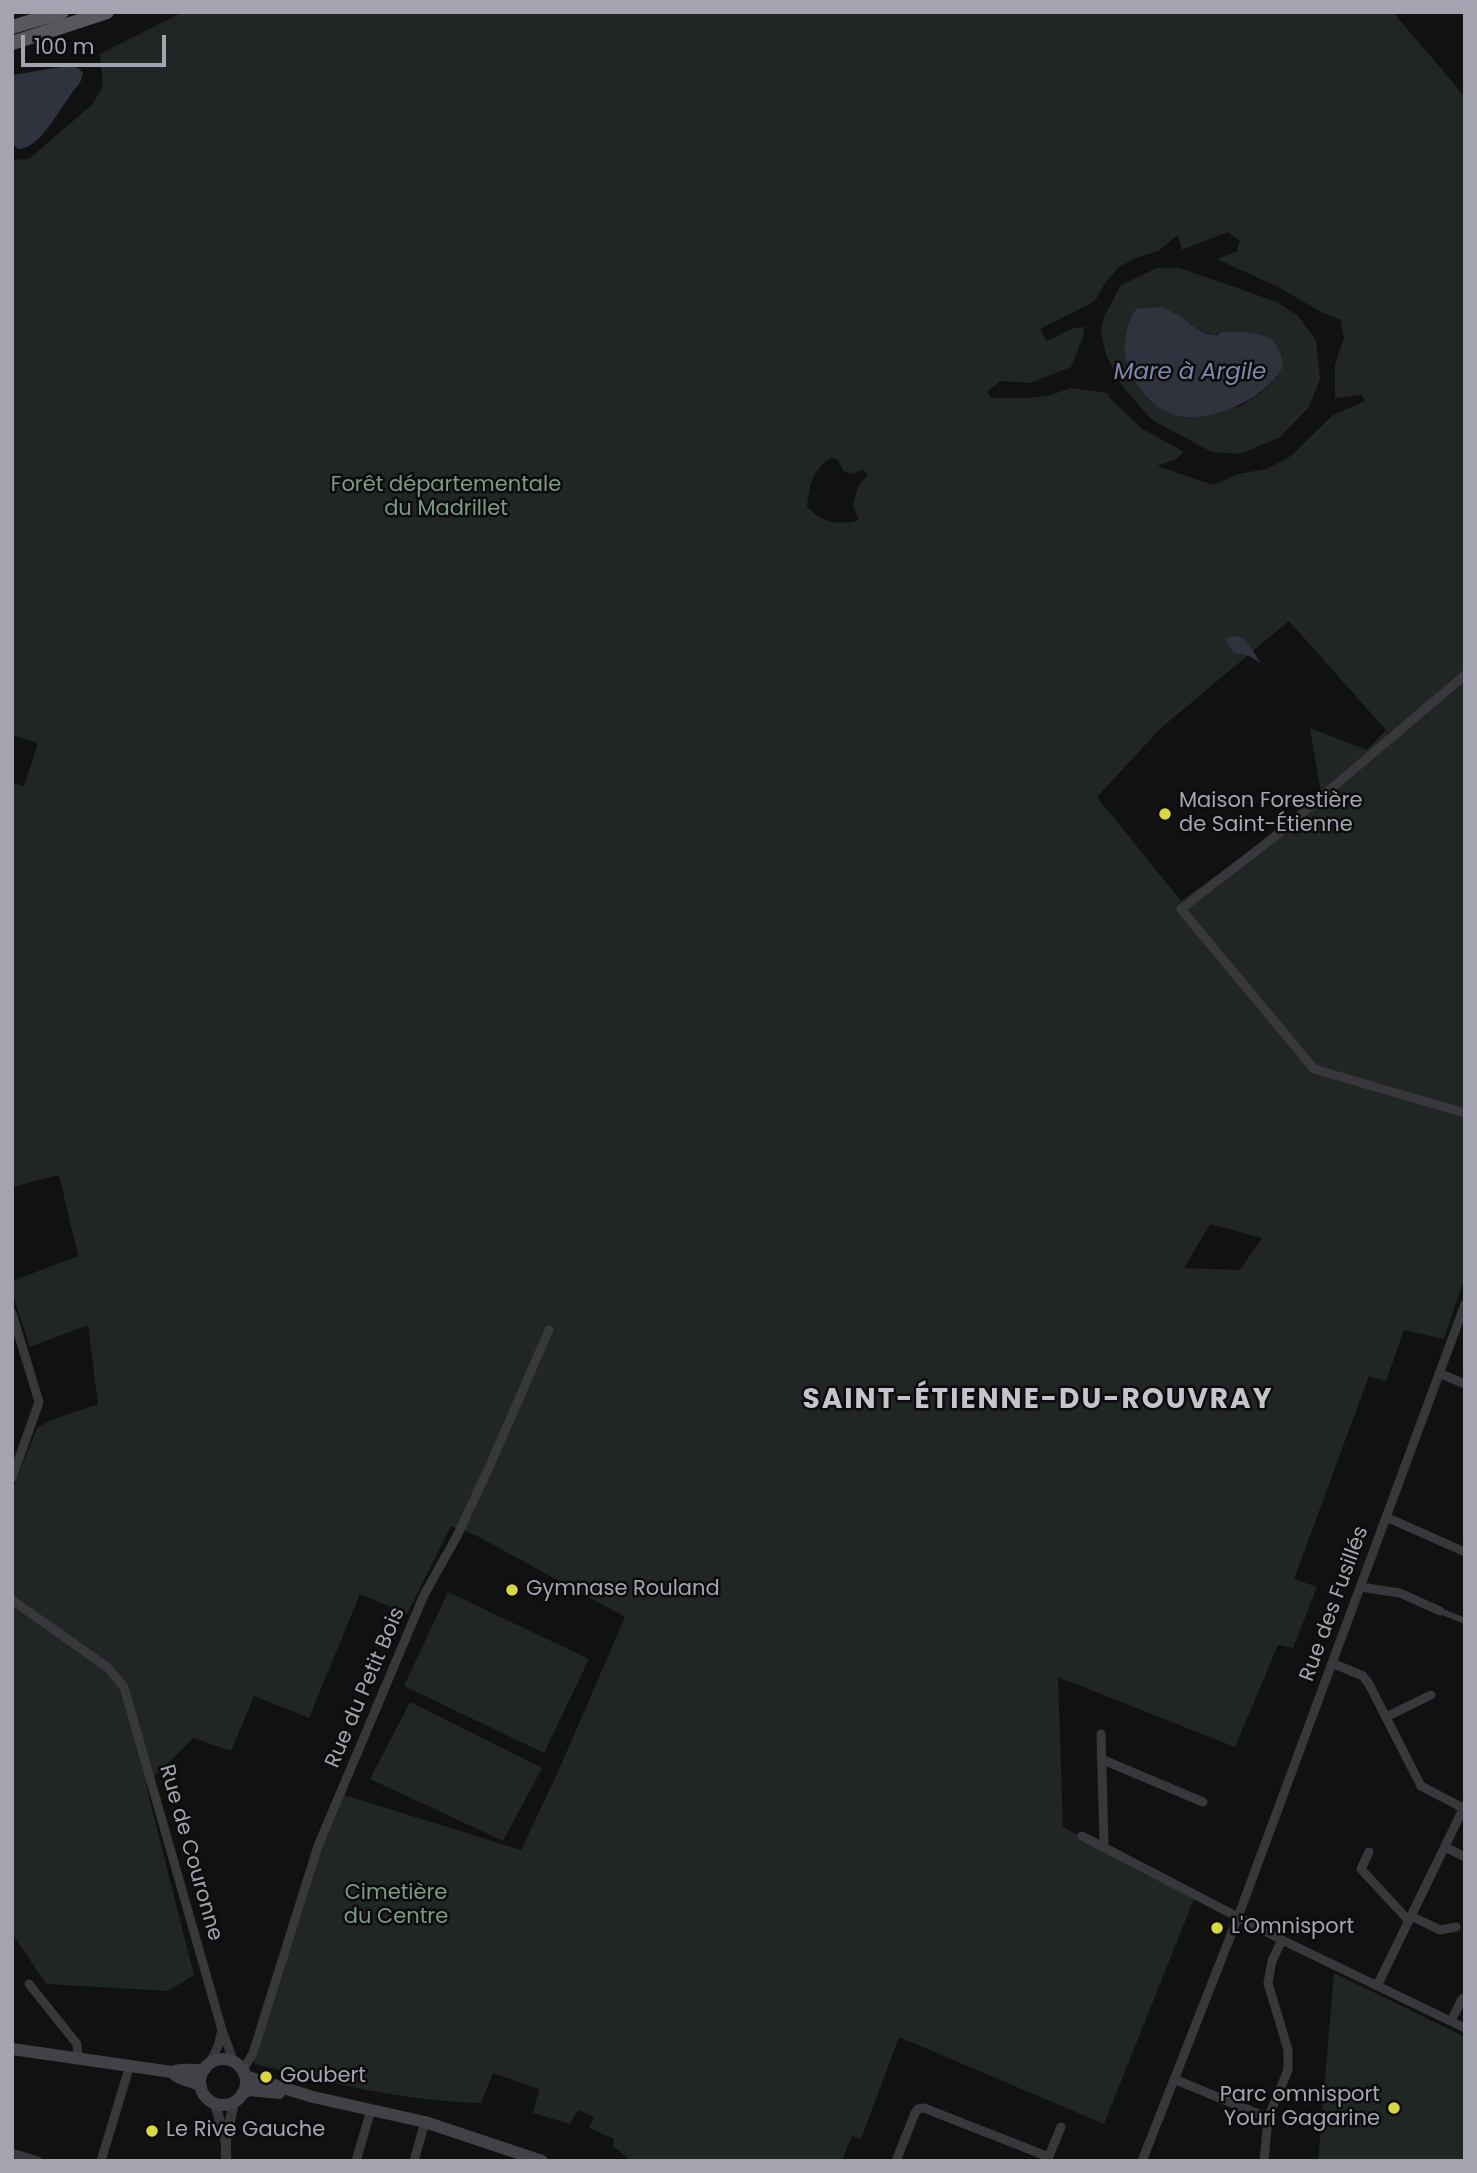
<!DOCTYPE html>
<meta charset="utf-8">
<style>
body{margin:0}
#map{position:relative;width:1477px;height:2173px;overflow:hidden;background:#111112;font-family:Poppins,sans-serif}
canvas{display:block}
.frame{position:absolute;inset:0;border:14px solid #a4a4b1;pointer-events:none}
.scale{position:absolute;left:21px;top:35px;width:145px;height:32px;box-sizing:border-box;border:4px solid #a4a4b1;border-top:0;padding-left:9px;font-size:21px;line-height:24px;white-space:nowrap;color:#a4a4b1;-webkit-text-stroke:5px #0c0c0d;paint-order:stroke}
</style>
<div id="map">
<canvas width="1477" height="2173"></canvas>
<div class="frame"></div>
<div class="scale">100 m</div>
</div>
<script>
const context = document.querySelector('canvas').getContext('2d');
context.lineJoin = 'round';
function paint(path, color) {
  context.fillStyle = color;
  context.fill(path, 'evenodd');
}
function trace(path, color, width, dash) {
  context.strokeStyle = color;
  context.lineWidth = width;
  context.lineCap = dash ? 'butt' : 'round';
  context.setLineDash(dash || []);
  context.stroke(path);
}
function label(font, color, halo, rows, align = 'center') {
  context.font = font + ' Poppins,sans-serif';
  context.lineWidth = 5;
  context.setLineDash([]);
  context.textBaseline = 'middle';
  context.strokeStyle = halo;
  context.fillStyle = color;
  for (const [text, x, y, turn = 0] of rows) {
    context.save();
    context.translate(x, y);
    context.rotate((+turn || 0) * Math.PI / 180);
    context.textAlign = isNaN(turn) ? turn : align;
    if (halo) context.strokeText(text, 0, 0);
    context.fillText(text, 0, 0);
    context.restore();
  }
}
paint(new Path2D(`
 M183 12H1393L1465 97V1276L1444 1339 1404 1330 1386 1381 1369 1376 1294 1579 1317 1587 1293 1648 1278 1645 1235 1747 1058 1677 1063 1827 1194 1899 1104 2124 899 2037 861 2139 852 2136 842 2161H631L613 2146 614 2139 589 2128 594 2117 578 2110 570 2124 533 2113 539 2089 493 2073 481 2103C404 2101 329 2083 255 2064L254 2060 320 1847 341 1794 521 1850 557 1774 625 1617 477 1536 451 1526 407 1614 360 1594 309 1718 254 1696 231 1751 193 1738 146 1785 194 1975 168 1991 46 1984 12 1933V1491L37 1428 51 1420 98 1404 88 1325 30 1347 12 1293V1281L78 1256 59 1175 12 1187V783L24 786 38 743 12 735V160L29 159 93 104 103 86 100 54ZM1228 232 1240 241 1237 251 1217 259 1280 288 1319 311 1341 320 1344 338 1335 364V398L1362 395 1365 401 1333 415 1291 456 1267 469 1238 474 1213 485 1157 466 1176 459 1184 452 1141 428 1110 398 1107 393 1071 388 1051 395 1028 398H992L987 392 1000 381 1030 383 1071 367 1083 337 1084 327 1073 328 1047 341 1040 329 1095 301 1105 283 1118 268 1135 258 1158 251 1178 235 1182 250ZM831 458 838 460 843 471 851 474 862 470 868 475 858 486 853 506 859 520C838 526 822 522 807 507 809 487 812 469 831 458ZM1289 621 1386 730 1367 750 1310 728 1321 792 1251 850 1181 901 1097 797 1161 728ZM1210 1224 1262 1238 1240 1270 1184 1268Z
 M1157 268H1180L1277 302 1298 316 1316 340 1320 379 1309 407 1280 437 1240 454 1212 452 1152 420 1122 386 1106 355 1101 330 1104 317 1121 285ZM1180 316 1194 329 1215 335 1223 332 1234 333 1278 376 1260 393 1241 406 1193 417 1148 400 1133 381 1125 359Z
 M448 1592 589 1659 544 1753 404 1686Z
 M410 1702 542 1768 503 1841 370 1779Z
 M1334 1973 1465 2037V2161H1318Z`), '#202623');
paint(new Path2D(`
 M68 66 78 68 83 73 80 83C64 99 42 150 18 149L12 143V75Z
 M1162 307C1168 310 1175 313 1181 317 1192 325 1199 333 1213 335 1221 336 1215 334 1223 332 1236 331 1265 332 1274 342 1279 348 1284 359 1282 367 1280 375 1272 381 1266 387 1244 408 1195 426 1167 412 1149 403 1136 388 1129 370 1121 350 1125 326 1136 309Z
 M1235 636C1249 638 1253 653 1261 663L1249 656 1233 652 1226 640 1227 638Z`), '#30323d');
trace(new Path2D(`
 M1440 1611 1465 1621`), '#38373b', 6);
trace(new Path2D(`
 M1465 675 1273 838 1181 909 1314 1069 1465 1113
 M12 1313 39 1402 12 1478
 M1439 1373 1465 1384
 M1386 1517 1465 1552
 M1360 1587 1400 1593 1440 1611
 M12 1600 107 1667 124 1687 222 2030 234 2062
 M1332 1663 1363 1676 1369 1684 1421 1786 1463 1808
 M1386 1717 1431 1695
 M1101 1734 1104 1843 1102 1847
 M1101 1759 1203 1802
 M1082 1836 1284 1941 1465 2028
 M1445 1847 1465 1857
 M1369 1852 1361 1869 1409 1921
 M1411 1916 1440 1930 1456 1927
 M29 1984 77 2044 78 2058
 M1377 1986 1465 1805
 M1451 2021 1462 1999 1465 1997
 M210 2063 218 2046 222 2030
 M243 2070 253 2053 318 1846 424 1595 457 1536 491 1463 549 1330
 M1174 2079 1268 2118
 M12 2153 38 2161
 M101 2161 130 2065
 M356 2161 371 2110
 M414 2161 425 2122
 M896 2161 915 2113 918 2109 924 2108 1049 2157
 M1047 2161 1061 2127
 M1142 2161 1238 1917 1465 1304
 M1264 2161 1268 2118 1288 2070V2050L1268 1983 1272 1961 1282 1940`), '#38373b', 9);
trace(new Path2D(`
 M215 2103 226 2144V2161
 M226 2141 234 2102`), '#38373b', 10);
trace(new Path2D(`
 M12 2049 172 2072C179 2081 192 2080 201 2086
 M200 2082a23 23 0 1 1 46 0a23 23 0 1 1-46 0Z
 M172 2072C182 2067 194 2072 205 2069
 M245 2076 313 2097 425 2122 542 2161
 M242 2094 249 2090 279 2093`), '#414146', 12);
trace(new Path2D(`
 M12 27 62 12
 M12 43 107 12`), '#57575e', 14);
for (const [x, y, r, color] of [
 [1165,814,7,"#d9d742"],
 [512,1590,7,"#d9d742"],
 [1217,1928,7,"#d9d742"],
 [266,2077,7,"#d9d742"],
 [1394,2108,7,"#d9d742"],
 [152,2131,7,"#d9d742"]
]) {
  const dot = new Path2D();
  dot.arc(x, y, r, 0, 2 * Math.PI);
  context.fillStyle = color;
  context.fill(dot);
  trace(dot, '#0c0c0d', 2.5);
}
label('21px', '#7d9a88', '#0c0c0d', [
 ["Forêt départementale",446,486],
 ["du Madrillet",446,510],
 ["Cimetière",396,1894],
 ["du Centre",396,1918]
]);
label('21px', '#a4a4b1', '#0c0c0d', [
 ["Maison Forestière",1179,802],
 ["de Saint-Étienne",1179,826],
 ["Gymnase Rouland",526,1590],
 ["L'Omnisport",1231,1928],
 ["Goubert",280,2077],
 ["Parc omnisport",1380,2096,"right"],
 ["Youri Gagarine",1380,2120,"right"],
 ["Le Rive Gauche",166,2131]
], 'left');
label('21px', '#a4a4b1', '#0c0c0d', [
 ["Rue des Fusillés",1335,1604,-70],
 ["Rue du Petit Bois",366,1688,-67],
 ["Rue de Couronne",190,1853,74]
]);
label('italic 23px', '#7f87a8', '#0c0c0d', [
 ["Mare à Argile",1190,373]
]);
context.letterSpacing = '2px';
label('bold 28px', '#c5c4cd', '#0c0c0d', [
 ["SAINT-ÉTIENNE-DU-ROUVRAY",1038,1401]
]);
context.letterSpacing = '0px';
</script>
